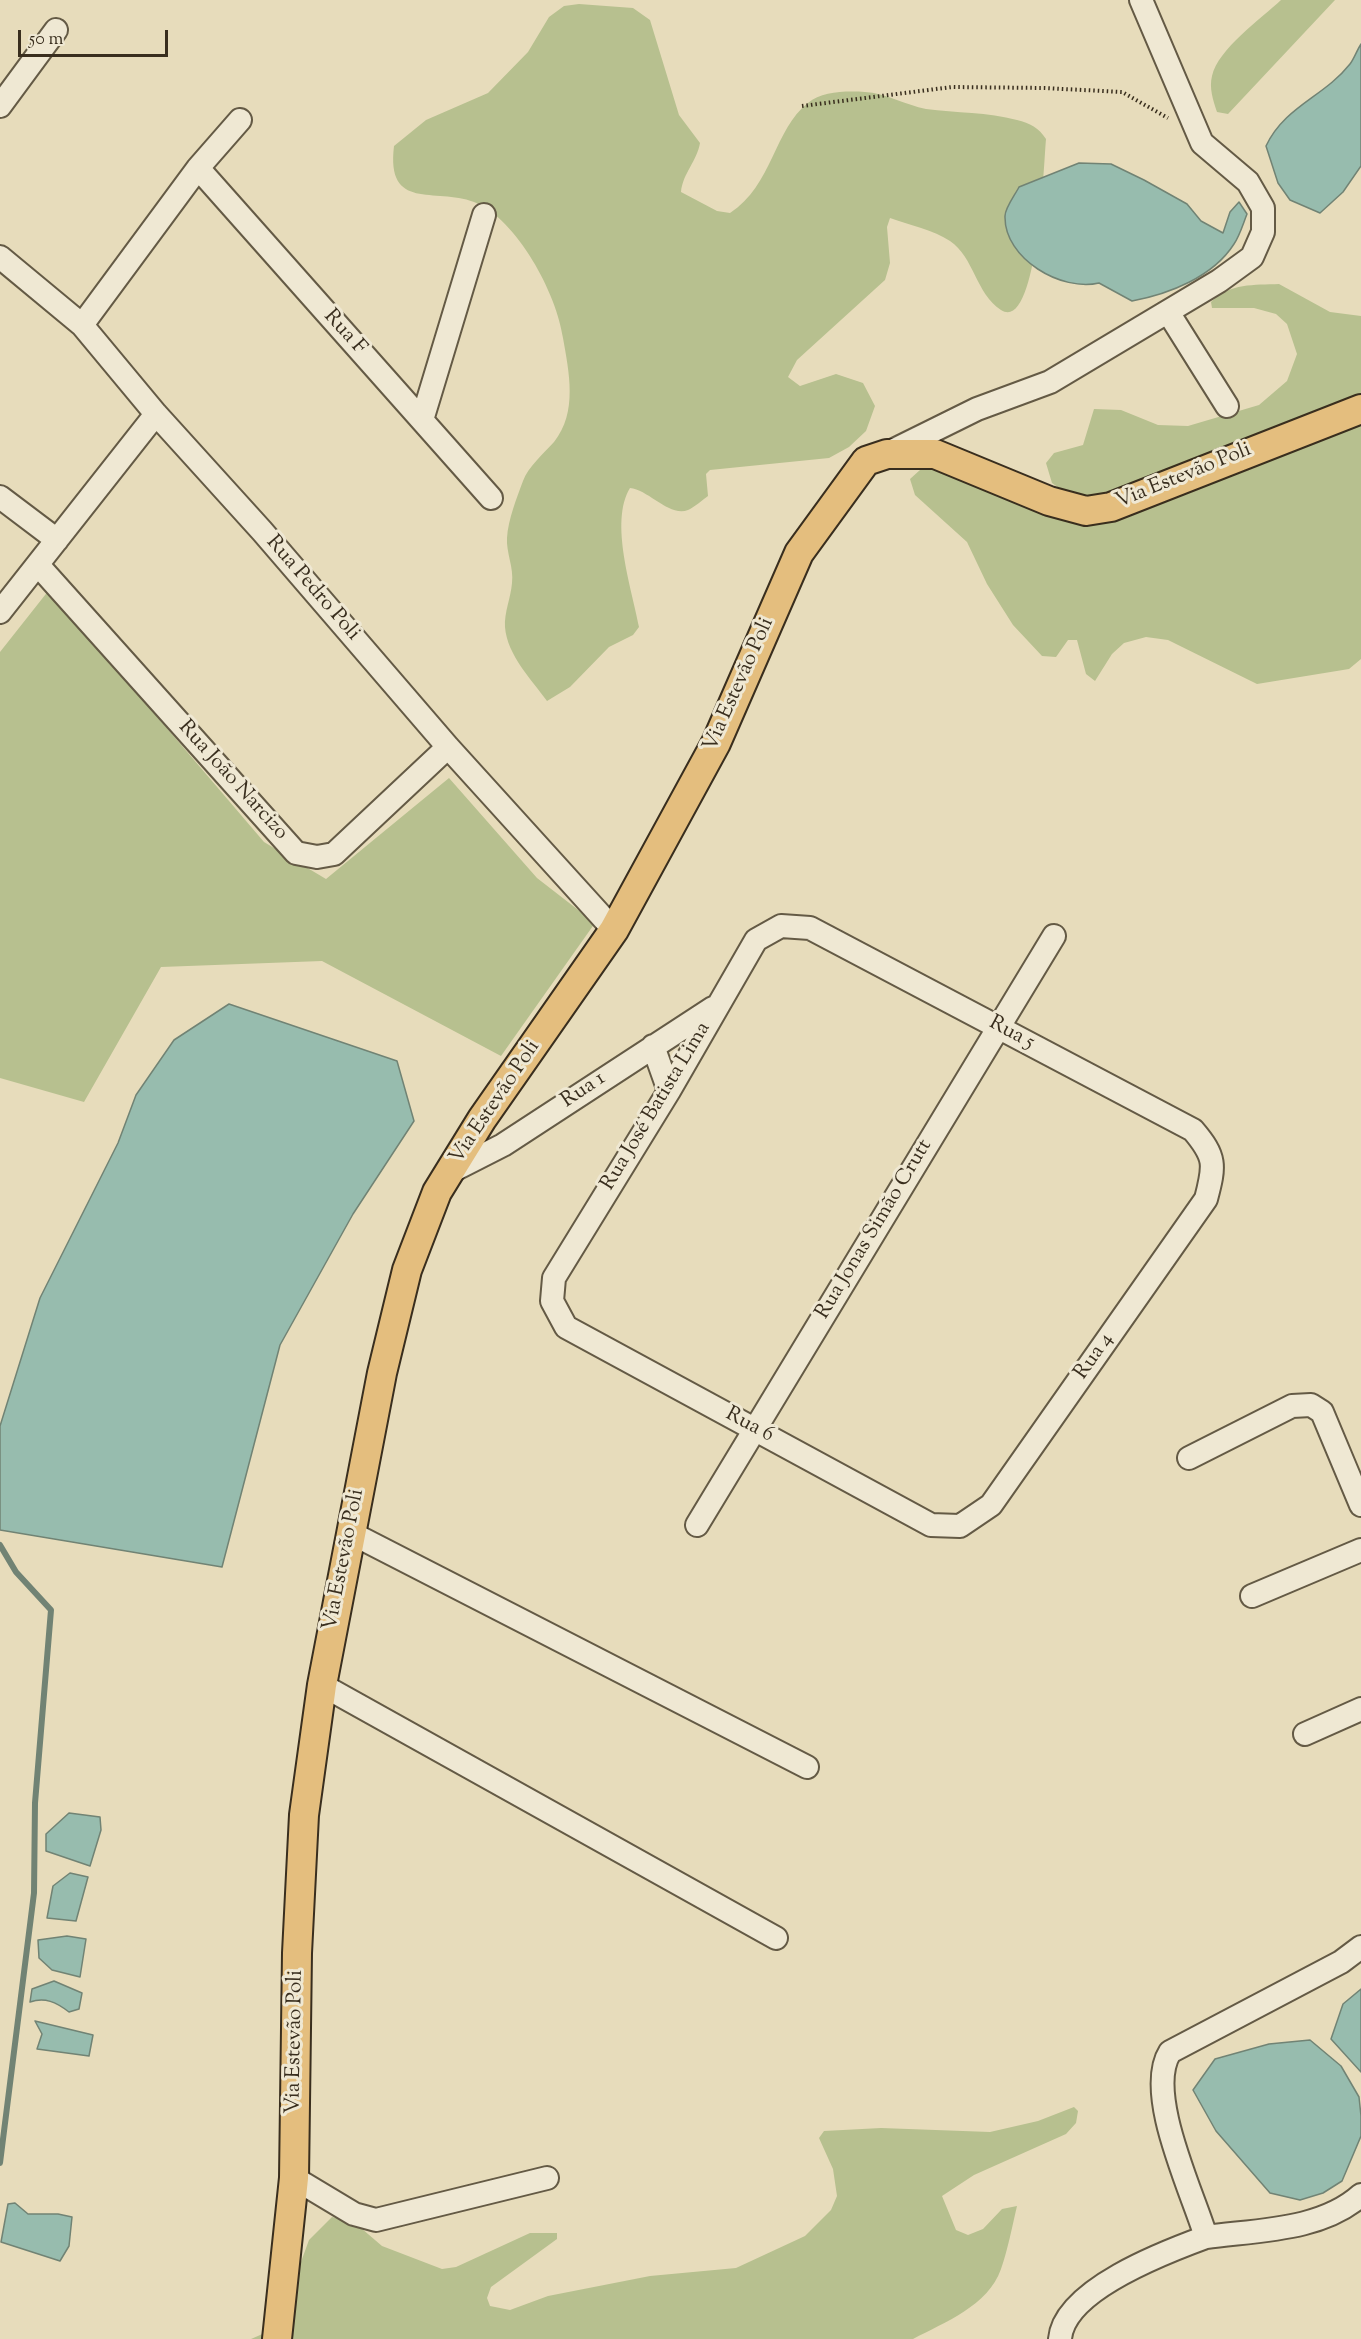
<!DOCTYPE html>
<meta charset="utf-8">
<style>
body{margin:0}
#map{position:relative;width:1361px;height:2339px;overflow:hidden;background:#e7dcbb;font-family:"Sorts Mill Goudy",serif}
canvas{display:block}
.scale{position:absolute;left:18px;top:30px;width:150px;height:27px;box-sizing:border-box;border:3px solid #392e1e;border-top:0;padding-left:8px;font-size:18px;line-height:21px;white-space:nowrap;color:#392e1e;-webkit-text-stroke:4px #efe8d3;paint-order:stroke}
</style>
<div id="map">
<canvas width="1361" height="2339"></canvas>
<div class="scale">50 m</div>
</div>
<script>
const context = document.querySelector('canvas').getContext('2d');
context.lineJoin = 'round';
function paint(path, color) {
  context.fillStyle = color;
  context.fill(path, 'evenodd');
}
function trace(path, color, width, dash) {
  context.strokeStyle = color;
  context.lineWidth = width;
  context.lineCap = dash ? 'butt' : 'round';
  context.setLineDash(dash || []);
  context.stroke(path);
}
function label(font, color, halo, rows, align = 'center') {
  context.font = font + ' "Sorts Mill Goudy",serif';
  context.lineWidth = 6;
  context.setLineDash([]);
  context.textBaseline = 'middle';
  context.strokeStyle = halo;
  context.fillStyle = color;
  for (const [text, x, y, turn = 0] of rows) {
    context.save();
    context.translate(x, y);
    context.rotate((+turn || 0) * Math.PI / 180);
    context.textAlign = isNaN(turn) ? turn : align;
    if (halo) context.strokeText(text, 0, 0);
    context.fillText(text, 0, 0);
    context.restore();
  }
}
paint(new Path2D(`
 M1281 0H1335L1228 114 1217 112C1213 100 1209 88 1212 76 1218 49 1261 19 1281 0Z
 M579 4 633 8 650 20 679 115 700 143C697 161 683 173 681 192L717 211 730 213C773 185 774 129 808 103 822 91 846 91 865 92 885 93 906 105 926 109 956 113 988 112 1017 120 1030 123 1039 128 1046 139 1044 159 1038 334 1001 310 976 294 974 257 950 241 934 230 909 225 890 218L887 227 890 263 885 280 797 360 788 377 800 386 836 374 863 383 875 406 866 431 849 447 829 458 710 470 706 474 708 496C702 500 695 507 688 510 669 517 649 490 630 488 609 522 632 589 639 627L633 635 609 647 570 687 547 701C532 680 507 655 505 627 504 613 511 597 512 583 514 568 506 552 507 538 508 520 517 497 523 481 528 467 544 453 554 442 578 412 569 372 563 338 557 294 517 219 474 202 435 187 386 212 394 146L426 120 488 93 528 52 549 17 564 6Z
 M1279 284 1330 312 1361 316V659L1349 669 1257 684 1168 640 1146 637 1124 643 1112 654 1095 681 1086 674 1077 640H1068L1056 657 1042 656 1013 625 987 584 967 542 915 495 910 479 930 461 1081 504 1052 483 1046 463 1054 453 1083 445 1094 409 1121 410 1158 425 1188 426 1259 405 1287 381 1297 354 1287 324 1276 314 1254 308H1212L1211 302C1230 283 1254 285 1279 284Z
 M49 590 264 842 326 879 449 778 537 878 595 923 501 1056 322 961 161 967 84 1102 0 1078V652Z
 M1074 2107 1078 2111 1076 2123 1066 2134 974 2175 942 2196 956 2230 968 2235 983 2229 1002 2209 1017 2206C1012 2227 1008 2249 1001 2269 988 2306 945 2322 913 2339H251L267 2332 279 2322 309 2240 332 2217 354 2222 382 2246 442 2269 456 2267 530 2233H557V2239L491 2287 487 2298 490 2306 510 2310 548 2296 650 2276 736 2268 805 2236 831 2210 837 2196 833 2169 819 2138 824 2131 881 2128 990 2132 1038 2121Z`), '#b7c08f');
const water = new Path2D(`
 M1361 44V166L1343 192 1320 213 1290 200 1278 183 1266 146C1285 106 1324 97 1350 64 1354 59 1357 50 1361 44Z
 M1079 163 1111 164 1144 180 1187 204 1201 221 1223 233 1230 212 1239 202 1247 214C1243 224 1240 235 1234 244 1213 277 1169 294 1132 301L1099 283C1062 292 1004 259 1005 216 1005 208 1015 195 1019 187Z
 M229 1004 397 1061 414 1121 353 1214 280 1345 222 1567 0 1530V1426L40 1298 118 1143 136 1095 174 1040Z
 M69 1813 100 1817 101 1830 90 1866 46 1851V1834Z
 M70 1873 88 1877 76 1921 47 1918 53 1886Z
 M67 1936 86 1939 80 1977 52 1970 39 1958 38 1940Z
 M54 1981 82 1993 79 2009 69 2012C56 2002 45 1997 30 2002L32 1989Z
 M1361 1989V2072L1331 2039 1343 2004Z
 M35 2021 93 2035 89 2056 37 2049 42 2034Z
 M1310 2040 1341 2066 1359 2097 1361 2116V2136L1342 2181 1323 2193 1300 2200 1270 2193 1216 2131 1193 2090 1215 2059 1269 2044Z
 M15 2203 28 2214H58L72 2217 69 2246 60 2261 1 2242 8 2204Z`);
paint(water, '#97bcae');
trace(water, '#718374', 1.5);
trace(new Path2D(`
 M0 1545 16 1572 51 1610 35 1803 34 1893 0 2163`), '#718374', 6);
const minor = new Path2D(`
 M0 106 56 30
 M198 168 491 498
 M0 257 82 325 156 414 262 531 448 747 614 930
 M1168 312 1227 406
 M82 325 198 168 240 120
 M422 420 484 215
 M888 453 977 409 1050 382 1219 281 1252 257 1263 232V208L1248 182 1202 143 1141 0
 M0 497 57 540
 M38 565 296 853 317 857 334 854 448 747
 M0 612 156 414
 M781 926 810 928 1193 1130C1216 1157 1215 1165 1206 1199L991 1505 960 1526 931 1525 566 1327 552 1301 554 1278 669 1091 756 940Z
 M653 1046 669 1091
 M450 1172 503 1145 713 1008
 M1189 1458 1292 1406 1311 1405 1322 1412 1361 1505
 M697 1525 1054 936
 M349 1532 807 1767
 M1252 1596 1361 1550
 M322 1685 776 1938
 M1305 1734 1361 1709
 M294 2178 354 2214 376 2220 547 2178
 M1206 2237C1257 2230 1321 2231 1361 2195
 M1060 2339C1064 2290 1165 2252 1206 2237 1193 2193 1144 2093 1170 2052L1341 1962 1361 1947`);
const major = new Path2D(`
 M277 2339 294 2178 297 1953 304 1815 322 1685 382 1373 407 1270 437 1192 482 1119 614 930 716 743 799 553 866 461 887 454H935L1049 501 1086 511 1111 507 1361 409`);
trace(minor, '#645a45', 26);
trace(major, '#392e1e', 32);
trace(new Path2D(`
 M802 106 952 87 1044 88 1122 92 1168 118`), '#392e1e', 4, [1.5, 3]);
trace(minor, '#efe8d3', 22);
trace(major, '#e4be7e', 28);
label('21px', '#392e1e', '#efe8d3', [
 ["Rua F",344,333,48],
 ["Via Estevão Poli",1184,477,-22],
 ["Rua Pedro Poli",312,589,49],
 ["Via Estevão Poli",740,685,-66],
 ["Rua João Narcizo",232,781,48],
 ["Rua 5",1011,1034,28],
 ["Rua 1",584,1091,-34],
 ["Via Estevão Poli",496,1103,-56],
 ["Rua José Batista Lima",657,1107,-59],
 ["Rua Jonas Simão Crutt",875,1230,-59],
 ["Rua 4",1095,1357,-55],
 ["Rua 6",749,1426,28],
 ["Via Estevão Poli",345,1560,-79],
 ["Via Estevão Poli",296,2042,-89]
]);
</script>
